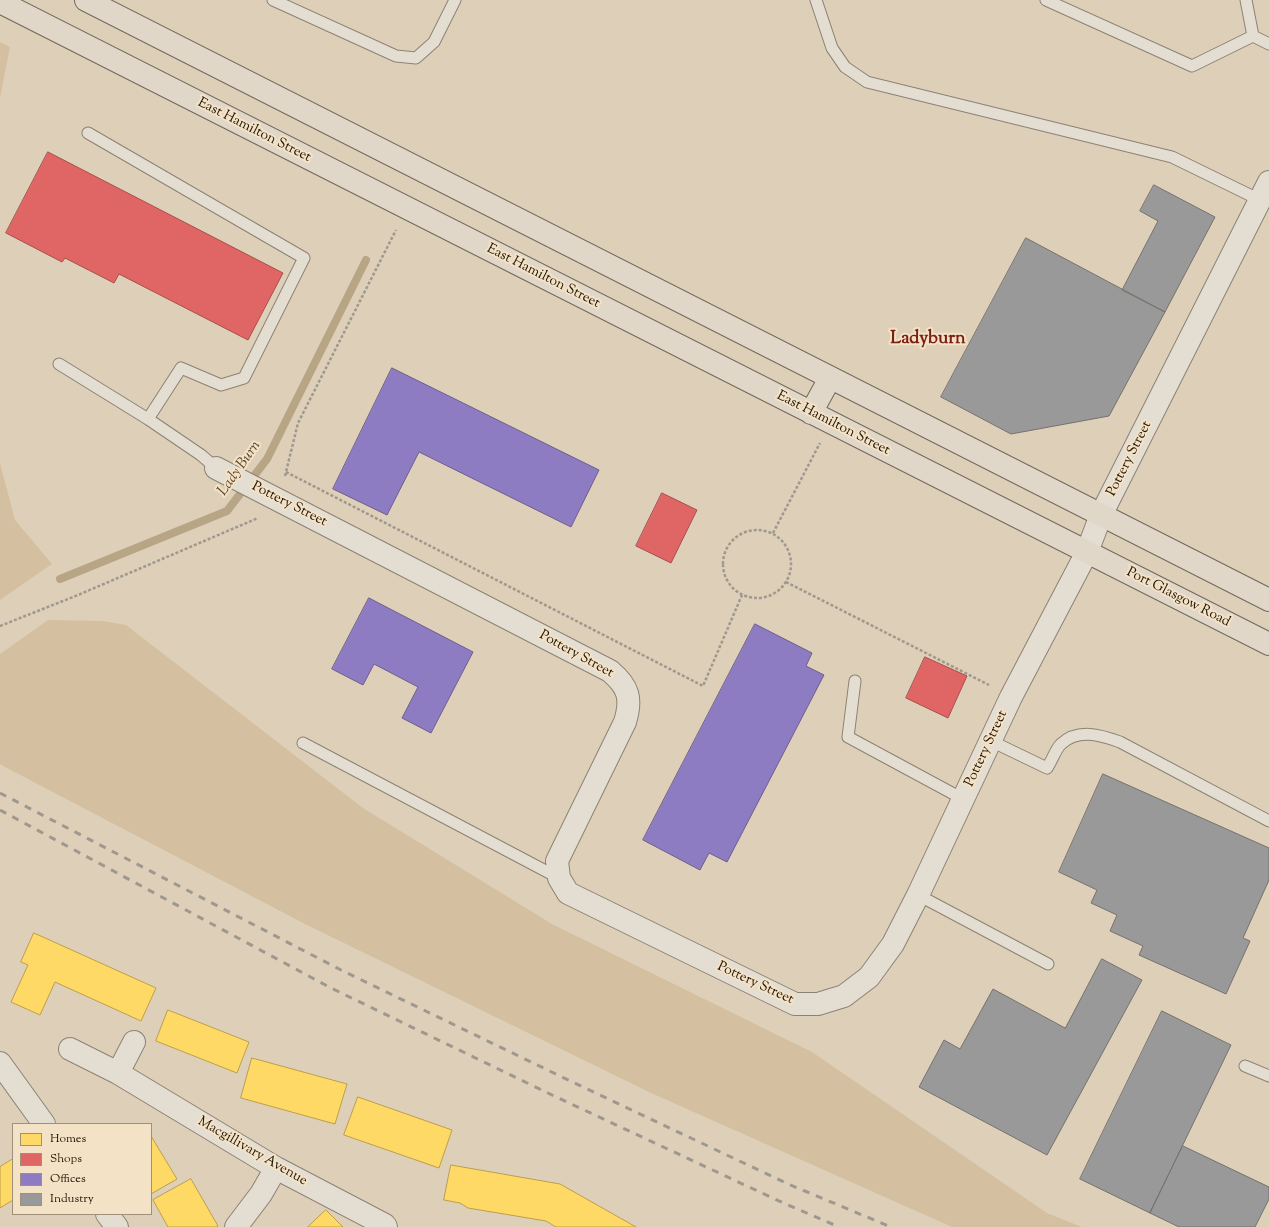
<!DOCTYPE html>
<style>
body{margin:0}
#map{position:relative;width:1269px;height:1227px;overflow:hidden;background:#ded0b8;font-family:"Sorts Mill Goudy",serif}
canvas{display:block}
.legend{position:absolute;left:12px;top:1123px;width:140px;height:92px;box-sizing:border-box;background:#f4e2c6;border:1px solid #9f907a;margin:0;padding:5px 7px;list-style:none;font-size:12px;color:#201507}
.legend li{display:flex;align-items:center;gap:8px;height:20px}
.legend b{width:20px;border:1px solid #9f907a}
</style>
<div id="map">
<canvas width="1269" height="1227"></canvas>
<ul class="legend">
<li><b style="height:11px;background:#ffd966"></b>Homes</li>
<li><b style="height:11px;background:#e06666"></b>Shops</li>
<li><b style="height:11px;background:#8e7cc3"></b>Offices</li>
<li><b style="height:11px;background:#999"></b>Industry</li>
</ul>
</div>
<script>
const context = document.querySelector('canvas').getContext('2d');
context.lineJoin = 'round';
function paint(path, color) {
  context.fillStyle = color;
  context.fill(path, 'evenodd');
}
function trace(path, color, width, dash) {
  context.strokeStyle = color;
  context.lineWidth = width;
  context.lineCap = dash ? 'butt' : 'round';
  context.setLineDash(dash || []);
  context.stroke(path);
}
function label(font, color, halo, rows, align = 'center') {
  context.font = font + ' "Sorts Mill Goudy",serif';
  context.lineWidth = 4;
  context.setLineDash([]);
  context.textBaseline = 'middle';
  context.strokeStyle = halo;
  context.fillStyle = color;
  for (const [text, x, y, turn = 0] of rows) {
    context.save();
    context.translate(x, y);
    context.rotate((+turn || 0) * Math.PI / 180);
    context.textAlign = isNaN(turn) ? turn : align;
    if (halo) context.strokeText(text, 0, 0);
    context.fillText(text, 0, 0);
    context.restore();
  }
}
paint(new Path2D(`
 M0 42 10 47 0 98Z
 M0 463 15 520 52 564 0 600Z
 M48 620 103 621 126 625 363 808 552 924 812 1052 1047 1213 1082 1227H952L651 1093 305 924 3 766 0 764V654Z`), '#d4c0a0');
const homes = new Path2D(`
 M34 933 156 988 141 1021 55 982 40 1015 11 1002 28 965 21 962Z
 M168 1010 249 1042 237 1073 156 1041Z
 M252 1058 347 1084 335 1124 241 1098Z
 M358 1097 452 1130 439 1168 344 1135Z
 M151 1136 177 1179 151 1194Z
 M13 1159V1200L0 1208V1167Z
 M451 1165 560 1184 636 1227H556L546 1221 468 1208 460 1203 444 1200Z
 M191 1179 218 1226 216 1227H168L153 1200Z
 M326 1210 343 1227H308Z`);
paint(homes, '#ffd966');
trace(homes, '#bc9e4a', 1);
const shops = new Path2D(`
 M48 152 283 273 248 340 119 274 114 283 65 258 62 262 6 233Z
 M662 493 697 510 671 563 636 546Z
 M925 657 967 676 948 718 906 698Z`);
paint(shops, '#e06666');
trace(shops, '#a64e4a', 1);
const offices = new Path2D(`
 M392 368 599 470 571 527 419 452 387 515 333 489Z
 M369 598 473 652 431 733 402 718 418 687 374 664 363 685 332 669Z
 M755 624 812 653 806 666 824 675 727 862 709 853 700 870 643 840Z`);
paint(offices, '#8e7cc3');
trace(offices, '#6d5d8b', 1);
const industry = new Path2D(`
 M1154 185 1215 217 1165 312 1122 290 1158 221 1140 211Z
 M1026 238 1165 312 1109 416 1011 434 941 397Z
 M1103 774 1269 848V880L1243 938 1250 941 1226 994 1139 955 1143 946 1110 931 1117 915 1091 903 1097 890 1059 872Z
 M1102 959 1142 980 1047 1155 919 1087 944 1040 960 1049 993 989 1065 1028Z
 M1162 1011 1231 1045 1150 1213 1080 1179Z
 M1183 1146 1269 1187V1199L1255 1227H1179L1150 1213Z`);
paint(industry, '#999');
trace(industry, '#75716d', 1);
trace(new Path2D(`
 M60 579 227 511 267 459 366 260`), '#b8a586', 8);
const service = new Path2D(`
 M273 0 396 56 416 58 434 42 455 0
 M816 0 832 48 845 67 867 82 1172 157 1260 200
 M1046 0 1192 66 1253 36
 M1246 0 1253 36 1269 44
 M88 133 304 258 244 378 221 385 181 368 148 419 201 455 216 468
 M59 364 148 419
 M855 681 848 737 963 799
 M991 741 1047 768C1052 761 1055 750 1061 744 1078 728 1101 735 1120 742L1269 821
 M303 743 559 878
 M918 895 1048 964
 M1245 1066 1269 1076`);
const minor = new Path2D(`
 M216 468 610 671C629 687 632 699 625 722L557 861 559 878 568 893 795 1004H818L844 996 869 977 893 944 918 895 1011 697 1087 552 1101 515 1269 182
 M70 1049 118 1073 276 1168 385 1225 386 1227
 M0 1063 44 1124
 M118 1073 134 1042
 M107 1214 117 1227
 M236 1227 261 1194 276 1168`);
const trunk = new Path2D(`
 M86 0 1269 600
 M0 2 1269 644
 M811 413 830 378`);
trace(service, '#8c8273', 13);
trace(minor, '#8c8273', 24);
trace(trunk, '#71695b', 24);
trace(new Path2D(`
 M286 472 703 686 742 595
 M285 476 298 423 396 230
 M723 564a34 34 0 1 1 68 0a34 34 0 1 1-68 0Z
 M773 533 820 443
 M786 582 989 685
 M0 626 78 595 258 518`), '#9e988e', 2.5, [3, 2]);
trace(service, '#e4ddd1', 11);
trace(minor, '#e4ddd1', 22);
trace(trunk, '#e0d7c9', 22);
trace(new Path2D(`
 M0 793 341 970 562 1077 788 1184 891 1227
 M0 810 331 988 552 1095 779 1201 839 1227`), '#9e988e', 3, [7, 7]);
label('14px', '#201507', '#f4e2c6', [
 ["East Hamilton Street",254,131,27],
 ["East Hamilton Street",543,277,27],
 ["East Hamilton Street",833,424,27],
 ["Pottery Street",1130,459,-63],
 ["Pottery Street",289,505,27],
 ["Port Glasgow Road",1178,598,27],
 ["Pottery Street",576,655,29],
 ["Pottery Street",987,749,-65],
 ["Pottery Street",755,984,25],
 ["Macgillivary Avenue",252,1152,30]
]);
label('italic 15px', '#564731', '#f4e2c6', [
 ["Lady Burn",240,469,-55]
]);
label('bold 18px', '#7a1f14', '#f4e2c6', [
 ["Ladyburn",928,340]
]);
</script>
